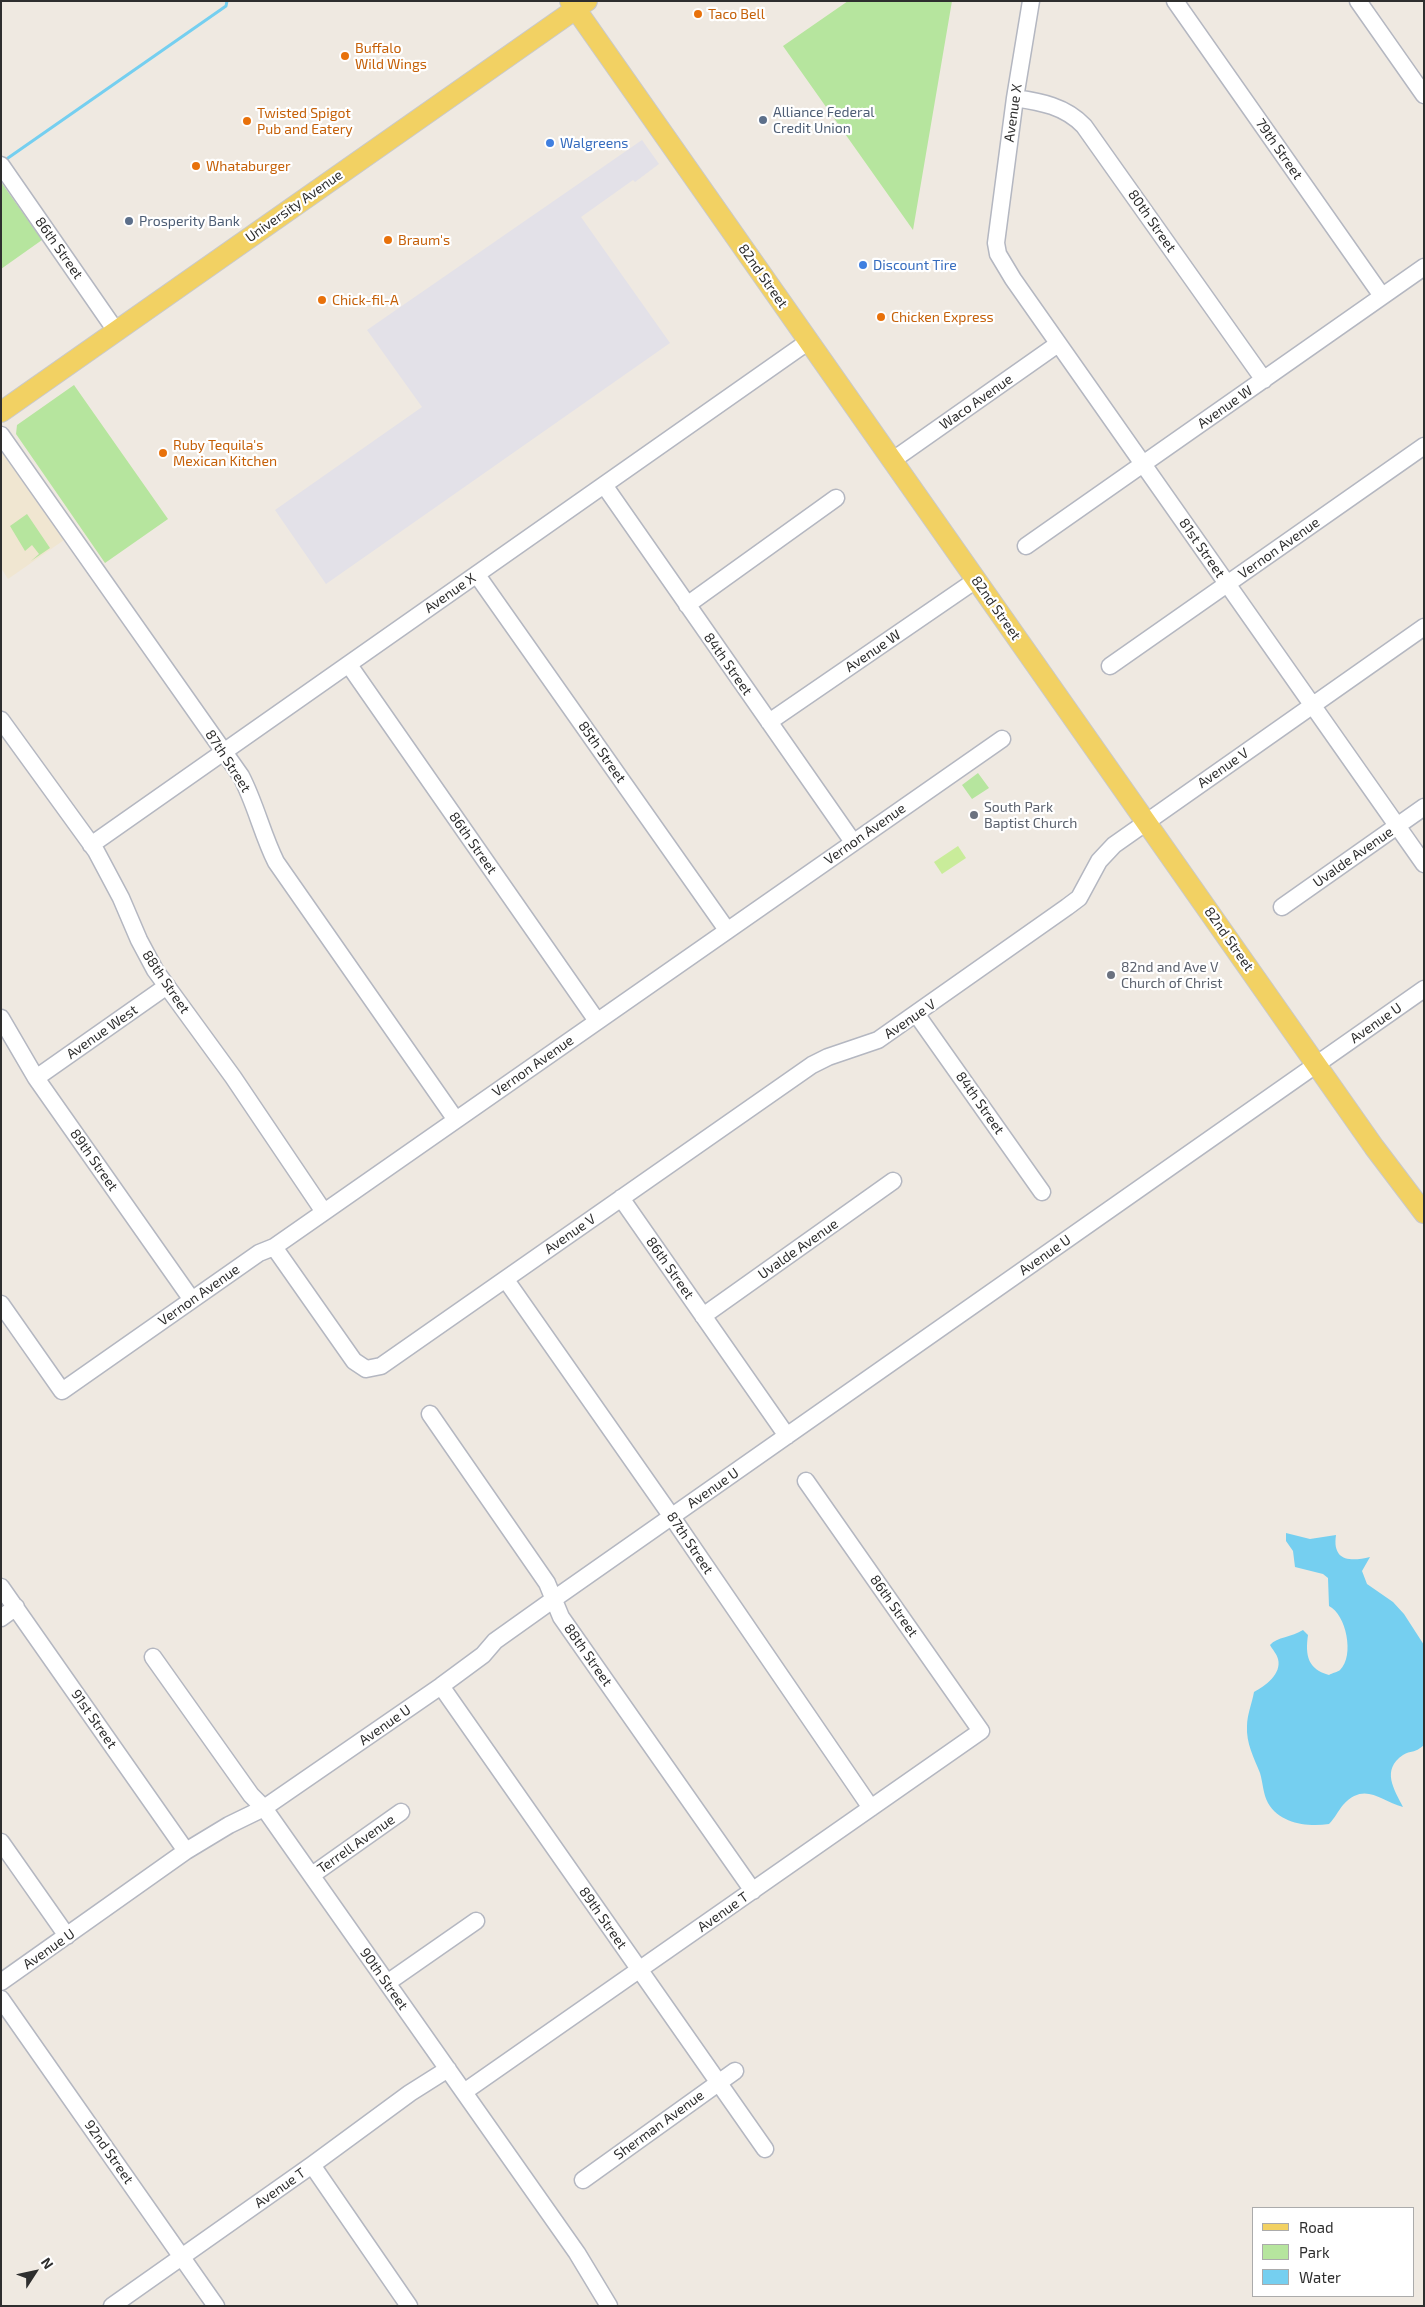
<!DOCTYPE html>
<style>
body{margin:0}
#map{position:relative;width:1425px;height:2307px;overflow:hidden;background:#efe9e1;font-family:"Exo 2",sans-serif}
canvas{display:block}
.frame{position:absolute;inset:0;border:2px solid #2e2e2e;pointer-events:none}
.legend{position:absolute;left:1252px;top:2207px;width:162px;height:90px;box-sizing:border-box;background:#fff;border:1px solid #ababab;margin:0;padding:6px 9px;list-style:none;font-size:15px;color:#2e2e2e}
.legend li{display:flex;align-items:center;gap:10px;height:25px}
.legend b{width:25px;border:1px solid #ababab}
.north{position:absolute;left:10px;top:2247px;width:50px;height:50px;-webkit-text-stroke:4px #fff;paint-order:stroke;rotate:55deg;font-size:14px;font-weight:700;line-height:20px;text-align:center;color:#2e2e2e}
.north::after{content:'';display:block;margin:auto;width:18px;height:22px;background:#2e2e2e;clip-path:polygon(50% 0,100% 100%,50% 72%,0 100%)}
</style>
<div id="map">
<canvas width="1425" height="2307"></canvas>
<div class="frame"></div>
<ul class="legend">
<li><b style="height:6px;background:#f2d163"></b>Road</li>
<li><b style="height:14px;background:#b6e59e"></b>Park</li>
<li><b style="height:14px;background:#75cff0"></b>Water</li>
</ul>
<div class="north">N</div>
</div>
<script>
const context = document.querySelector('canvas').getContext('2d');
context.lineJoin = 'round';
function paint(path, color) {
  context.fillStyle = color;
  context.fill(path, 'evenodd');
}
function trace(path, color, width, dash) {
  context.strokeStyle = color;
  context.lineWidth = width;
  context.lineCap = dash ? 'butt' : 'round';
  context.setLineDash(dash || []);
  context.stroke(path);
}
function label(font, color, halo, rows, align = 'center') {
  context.font = font + ' "Exo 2",sans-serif';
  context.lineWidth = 4.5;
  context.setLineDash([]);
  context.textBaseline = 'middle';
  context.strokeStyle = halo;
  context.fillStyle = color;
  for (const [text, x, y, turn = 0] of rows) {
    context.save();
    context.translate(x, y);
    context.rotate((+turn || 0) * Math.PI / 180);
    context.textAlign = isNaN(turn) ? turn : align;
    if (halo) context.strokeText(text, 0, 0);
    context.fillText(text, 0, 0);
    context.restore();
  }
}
paint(new Path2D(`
 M642 140 659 164 635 182 633 180 581 217 670 343 326 584 275 510 422 407 367 330Z`), '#e3e1e8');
paint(new Path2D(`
 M1 451 64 540 8 579 1 568Z`), '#f0e6d1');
paint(new Path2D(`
 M848 1H952L913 230 783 46Z
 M1 182 42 240 1 269Z
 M74 385 168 519 105 563 16 434 17 425Z
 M27 514 50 548 31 561 39 554 32 545 25 551 10 526Z
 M978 773 989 788 972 799 962 785Z`), '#b6e59e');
paint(new Path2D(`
 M958 846 966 858 942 874 934 862Z`), '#c9ec9a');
paint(new Path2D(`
 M1286 1533 1310 1539 1336 1535C1332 1561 1350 1562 1370 1557L1362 1571 1367 1584 1393 1602 1404 1614 1424 1645V1745C1414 1754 1411 1750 1403 1755 1381 1770 1394 1789 1403 1807 1380 1801 1365 1781 1343 1805 1338 1811 1335 1818 1329 1824 1308 1827 1280 1824 1268 1803 1263 1794 1263 1783 1260 1773 1254 1758 1246 1743 1247 1726 1247 1715 1252 1703 1254 1692 1265 1686 1282 1674 1278 1659 1277 1654 1272 1649 1270 1645 1277 1637 1292 1637 1303 1630L1308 1635C1305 1656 1308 1669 1329 1675 1332 1673 1338 1672 1340 1670 1355 1656 1346 1614 1329 1606L1328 1578 1323 1574 1295 1567 1293 1551 1286 1541Z`), '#75cff0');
trace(new Path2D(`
 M8 158 226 6 227 1`), '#75cff0', 3);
const minor = new Path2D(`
 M1031 1 1015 98 996 243 998 254 1013 279 1424 864
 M1175 1 1382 296
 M1358 1 1424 95
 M1015 98C1041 102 1065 106 1084 126L1264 380
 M1 165 116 331
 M1 435 241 776C256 805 262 834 276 862L456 1120
 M893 460 1058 344
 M604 485 853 842
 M1026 546 1424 267
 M477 575 727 930
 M687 605 836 498
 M349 665 597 1021
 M1110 666 1424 446
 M1 720 96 851 121 898 139 940 155 970 233 1077 324 1212
 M769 722 976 580
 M91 845 809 341
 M1282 907 1424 807
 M917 1015 1042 1192
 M1 1018 36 1078 192 1300
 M36 1078 167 986
 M621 1198 787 1436
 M274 1247 354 1361 366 1369 381 1366 812 1065 828 1057 878 1040 1067 907 1079 898 1099 861 1114 845 1424 627
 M506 1280 672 1517 871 1808
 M1 1304 62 1391 259 1253 274 1247 1002 739
 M703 1316 893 1181
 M430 1414 547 1583 561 1617 753 1891
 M1 1587 186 1851
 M1 1618 16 1607
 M153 1657 251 1795 264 1808 577 2253 609 2306
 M441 1686 765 2149
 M1 1842 67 1936
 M312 1875 401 1812
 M1 1982 186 1851 229 1825 264 1808 441 1686 483 1655 495 1641 554 1599 1424 989
 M387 1983 476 1921
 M1 1999 216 2306
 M464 2092 981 1731 806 1481
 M312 2165 409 2306
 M583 2180 735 2071
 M112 2306 312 2165 410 2093 448 2069`);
const major = new Path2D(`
 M570 1 1374 1147 1424 1213
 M1 412 587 1`);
trace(minor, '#b4b7c1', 19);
trace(major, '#c9c9c9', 22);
trace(minor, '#fff', 16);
trace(major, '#f2d163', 20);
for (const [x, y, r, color] of [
 [698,14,5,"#e8710a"],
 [345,56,5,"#e8710a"],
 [763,120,5,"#5c6f8a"],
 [247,121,5,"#e8710a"],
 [550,143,5,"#3f7fe0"],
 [196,166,5,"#e8710a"],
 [129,221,5,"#5c6f8a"],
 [388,240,5,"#e8710a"],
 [863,265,5,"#3f7fe0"],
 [322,300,5,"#e8710a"],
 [881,317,5,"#e8710a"],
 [163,453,5,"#e8710a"],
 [974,815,5,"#6b7280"],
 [1111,975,5,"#6b7280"]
]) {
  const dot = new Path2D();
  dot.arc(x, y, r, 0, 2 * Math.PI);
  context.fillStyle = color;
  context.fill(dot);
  trace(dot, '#fff', 2);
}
label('14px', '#c56008', '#fff', [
 ["Taco Bell",708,14],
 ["Buffalo",355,48],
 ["Wild Wings",355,64],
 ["Twisted Spigot",257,113],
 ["Pub and Eatery",257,129],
 ["Whataburger",206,166],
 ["Braum's",398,240],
 ["Chick-fil-A",332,300],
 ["Chicken Express",891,317],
 ["Ruby Tequila's",173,445],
 ["Mexican Kitchen",173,461]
], 'left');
label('14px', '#4e5e75', '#fff', [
 ["Alliance Federal",773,112],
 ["Credit Union",773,128],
 ["Prosperity Bank",139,221]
], 'left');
label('14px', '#2e2e2e', '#fff', [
 ["Avenue X",1013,113,-82],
 ["79th Street",1279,149,55],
 ["University Avenue",294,206,-35],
 ["80th Street",1152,221,55],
 ["86th Street",59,248,55],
 ["82nd Street",763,276,55],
 ["Waco Avenue",976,402,-35],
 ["Avenue W",1225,407,-35],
 ["81st Street",1202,548,55],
 ["Vernon Avenue",1279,548,-35],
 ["Avenue X",450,593,-35],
 ["82nd Street",996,608,55],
 ["Avenue W",873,651,-34],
 ["84th Street",728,664,55],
 ["85th Street",602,752,55],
 ["87th Street",228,761,57],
 ["Avenue V",1223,768,-35],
 ["Vernon Avenue",865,834,-35],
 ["86th Street",473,843,55],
 ["Uvalde Avenue",1353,857,-35],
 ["82nd Street",1229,939,55],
 ["88th Street",166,982,56],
 ["Avenue V",910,1019,-34],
 ["Avenue U",1376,1023,-35],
 ["Avenue West",102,1032,-35],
 ["Vernon Avenue",533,1066,-35],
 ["84th Street",980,1103,55],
 ["89th Street",94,1160,55],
 ["Avenue V",570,1234,-35],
 ["Uvalde Avenue",798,1249,-35],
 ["Avenue U",1045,1255,-35],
 ["86th Street",670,1268,55],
 ["Vernon Avenue",199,1295,-35],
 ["Avenue U",713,1488,-35],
 ["87th Street",690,1543,56],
 ["86th Street",894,1606,55],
 ["88th Street",588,1655,55],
 ["91st Street",94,1719,55],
 ["Avenue U",385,1725,-35],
 ["Terrell Avenue",356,1844,-35],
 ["Avenue T",723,1912,-35],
 ["89th Street",603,1918,55],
 ["Avenue U",49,1949,-35],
 ["90th Street",384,1979,55],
 ["Sherman Avenue",659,2125,-36],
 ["92nd Street",109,2152,55],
 ["Avenue T",280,2188,-35]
]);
label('14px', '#366cbe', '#fff', [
 ["Walgreens",560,143],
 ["Discount Tire",873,265]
], 'left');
label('14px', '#5b616d', '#fff', [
 ["South Park",984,807],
 ["Baptist Church",984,823],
 ["82nd and Ave V",1121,967],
 ["Church of Christ",1121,983]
], 'left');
</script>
